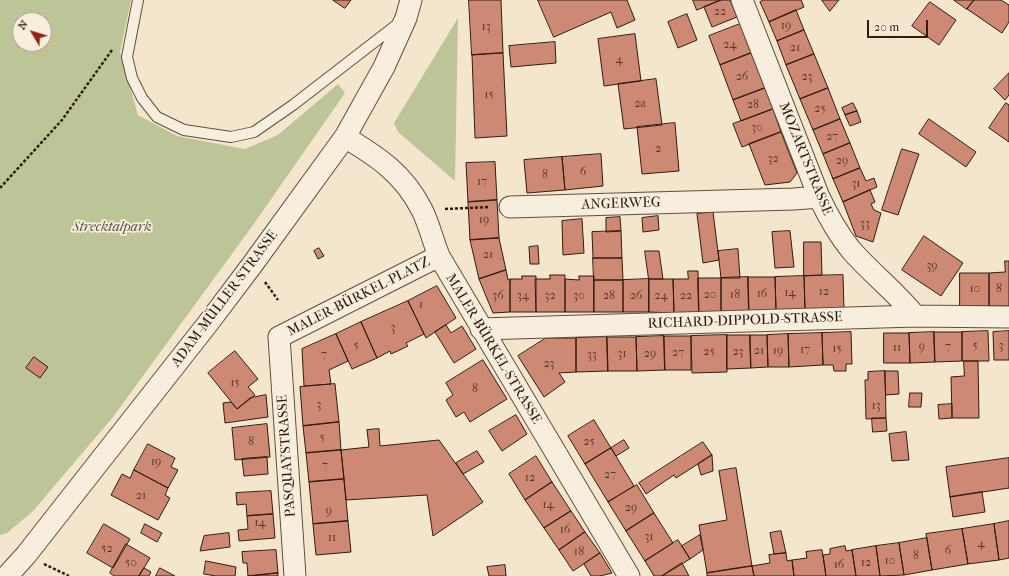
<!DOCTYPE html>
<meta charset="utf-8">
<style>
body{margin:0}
#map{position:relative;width:1009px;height:576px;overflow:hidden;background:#f4e5cd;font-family:"IM FELL French Canon",serif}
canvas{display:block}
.north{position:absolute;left:12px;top:12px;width:40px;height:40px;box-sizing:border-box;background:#f8eede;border:1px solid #a89a8c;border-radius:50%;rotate:308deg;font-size:11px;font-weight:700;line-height:16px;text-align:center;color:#311c10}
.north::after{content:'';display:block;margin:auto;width:14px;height:18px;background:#8f2418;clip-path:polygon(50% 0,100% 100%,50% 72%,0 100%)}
.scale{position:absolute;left:867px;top:20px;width:61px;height:18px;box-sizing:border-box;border:2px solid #311c10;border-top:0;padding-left:5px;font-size:12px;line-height:14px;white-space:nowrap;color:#311c10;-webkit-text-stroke:3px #f8eede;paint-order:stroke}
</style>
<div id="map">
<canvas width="1009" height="576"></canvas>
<div class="north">N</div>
<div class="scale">20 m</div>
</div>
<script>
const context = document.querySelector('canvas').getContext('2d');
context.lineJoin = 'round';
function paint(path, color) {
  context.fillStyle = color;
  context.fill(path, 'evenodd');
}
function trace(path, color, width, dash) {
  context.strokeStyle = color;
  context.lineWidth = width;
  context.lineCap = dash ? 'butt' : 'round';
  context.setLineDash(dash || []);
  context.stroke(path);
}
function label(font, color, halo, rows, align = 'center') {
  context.font = font + ' "IM FELL French Canon",serif';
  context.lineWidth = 3.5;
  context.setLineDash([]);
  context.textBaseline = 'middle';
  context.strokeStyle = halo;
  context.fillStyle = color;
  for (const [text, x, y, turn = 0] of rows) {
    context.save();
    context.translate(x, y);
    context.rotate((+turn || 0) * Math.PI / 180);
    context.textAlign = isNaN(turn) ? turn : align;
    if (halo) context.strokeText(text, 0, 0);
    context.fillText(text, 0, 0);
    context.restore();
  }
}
paint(new Path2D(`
 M0 0H131L120 52 138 115 177 136 245 149 278 135 338 84 345 93 253 225 113 417 33 511 7 533 0 535ZM20 20H44V44H20Z
 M458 18 455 181 398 132 394 123Z`), '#bcc498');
const building = new Path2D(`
 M333 0H351L345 8Z
 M469 0H501L503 53 472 55Z
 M538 0H627L635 20 617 28 611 12 554 37Z
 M693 0H721L697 10Z
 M721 0H730L737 17 712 27 704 7Z
 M764 0H801L804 7 769 22 760 2Z
 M822 0H839L830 11Z
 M954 0H974L967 9Z
 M974 0H1001L1009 5V22L1002 33 967 9Z
 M930 2 956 20 939 45 912 26Z
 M796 10 804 30 777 41 769 22Z
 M687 14 697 40 678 48 668 22Z
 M740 24 751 53 720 65 709 36Z
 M804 30 814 54 786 65 777 41Z
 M635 34 641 81 604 86 598 39Z
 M555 42 556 63 511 67 509 46Z
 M503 53 507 136 475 138 472 55Z
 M751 53 765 88 733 100 720 65Z
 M814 54 828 88 800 99 786 65Z
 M1009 73V95L1005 100 994 89Z
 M656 79 662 125 624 129 618 84Z
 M765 88 773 109 741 121 733 100Z
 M828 88 840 119 813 130 800 99Z
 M853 103 857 111 845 115 842 108Z
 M1006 103 1009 105V142L989 128Z
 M773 109 781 132 742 147 733 124Z
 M857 111 861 122 850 126 845 115Z
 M840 119 850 143 823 154 813 130Z
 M929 119 976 152 966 167 919 134Z
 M675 123 679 171 642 174 637 127Z
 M781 132 797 173 790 182 765 185 749 144Z
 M850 143 860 168 833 179 823 154Z
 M902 149 919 154 898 215 882 210Z
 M601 154 603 186 565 190 562 157Z
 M562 157 565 190 527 193 524 160Z
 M495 162 497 200 468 202 466 163Z
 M860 168 866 181 874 178 877 187 843 202 833 179Z
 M870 190 875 202 871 204 874 210 881 213 873 242 856 236 843 202Z
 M497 200 499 238 470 240 468 202Z
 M713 212 719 260 703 263 697 214Z
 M658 216 659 230 643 232 642 218Z
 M620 217 621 231 606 232V218Z
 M582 219 584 253 563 255 562 221Z
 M621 231 622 258H593L592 232Z
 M790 231 794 267 775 268 772 232Z
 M924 236 963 263 941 296 902 270Z
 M499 238 506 270 479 279 470 240Z
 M804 242H821L822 275 804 276Z
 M538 246 539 264H530L529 247Z
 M319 248 324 256 318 259 314 251Z
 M738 249 740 278H721L718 251Z
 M645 251H659L663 279H649Z
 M593 258H622L623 280H594Z
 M1005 261H1009V306H989V273L1005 272Z
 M506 270 508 280 510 279V312L493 313 479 279Z
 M688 271H698L699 312 674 313 673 279H688Z
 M960 273H989V306H960Z
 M550 275H565V312H536L535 279H550Z
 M843 275 844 309 805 310 804 276Z
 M522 276H536V312H510V279H522Z
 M579 276H594V312H565V279L579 280Z
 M804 276 805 310H776L775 277Z
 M748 277 749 311 721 312V278Z
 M748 277H775L776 310 749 311Z
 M698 278H721V312H699Z
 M649 279H673L674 313 649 312Z
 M649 279V312H623V280Z
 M594 280H623V312H594Z
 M437 286 456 318 426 338 408 301Z
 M408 301 424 334 406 343 408 346 391 354 390 351 377 358 361 322Z
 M361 322 377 358 352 369 336 334Z
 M446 325 451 333 462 326 476 349 454 363 435 332Z
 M988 331 989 361H962V332Z
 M1009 331V360H994L993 332Z
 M851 332 852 364H846V371H834L833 365H823L822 333Z
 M934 332H962V361L935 362Z
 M934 332 935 362 910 363 909 333Z
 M822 333 823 365 789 367 788 334Z
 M884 333H909L910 363H884Z
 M336 334 348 361 329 370 331 384 304 386 302 349Z
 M788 334 789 367H768L767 335Z
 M727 335V372L692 373 691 336Z
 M727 335H750L751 368 727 369Z
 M750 335H767L768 367 751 368Z
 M664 336 665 370 637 371 636 337Z
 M664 336H691V370H665Z
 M607 337 608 371 576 372V338Z
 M607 337H636L637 371H608Z
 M546 338H576V372L559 373 565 382 544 397 518 356Z
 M235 351 258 379 248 387 255 395 237 409 208 373Z
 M34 357 48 367 40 378 26 368Z
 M483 360 507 399 470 422 464 412 456 417 446 400 453 395 446 383Z
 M964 361H978L979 418H952L951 377 964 376Z
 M885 371 886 418 866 419 865 380H868V372Z
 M885 371H898L899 394 886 395Z
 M335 384 339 422 303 426 300 387Z
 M910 393H922L921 407H909Z
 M266 395 268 417 225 423 223 403 231 402 237 409 250 398Z
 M952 404V418L939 419 938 405Z
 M516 415 527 434 502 451 489 431Z
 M872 418H886L887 431 873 432Z
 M594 420 611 448 585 464 568 436Z
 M339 422 341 450 306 453 303 426Z
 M267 424 270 457 235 460 232 428Z
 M379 429 380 446 439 440 483 502 433 536 427 495 346 500 341 450 369 447 367 430Z
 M906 432 909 460 892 461 889 434Z
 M624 440 629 448 616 456 611 448Z
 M703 442 712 455 676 478 674 475 646 494 639 483Z
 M148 444 175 458 171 467 178 470 168 488 134 470Z
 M611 448 634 486 608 502 585 464Z
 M341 450 344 479 309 482 306 453Z
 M477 451 484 462 463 474 456 463Z
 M712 455 713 471 701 475 698 464Z
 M536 456 552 482 525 500 509 474Z
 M267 457 268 474 244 476 242 459Z
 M1009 458V488L950 497 946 467Z
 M736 468 752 566 707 573 699 525 727 520 719 471Z
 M134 470 168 488 165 495 170 498 158 520 111 495 122 474 130 478Z
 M344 479 348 521 313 524 309 482Z
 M552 482 571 511 544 528 525 500Z
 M637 485 654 513 626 531 608 502Z
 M271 491 273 514 247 516 246 504 237 505 236 493Z
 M982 492 985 512 953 517 950 497Z
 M571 511 585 532 559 550 544 528Z
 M654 513 673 543 645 561 626 531Z
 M273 514 275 538 239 541 238 530 248 529 247 516Z
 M348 521 351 552 316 555 313 524Z
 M1009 521V558L999 560 994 524Z
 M104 524 130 539 113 568 87 553Z
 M145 524 162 533 157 542 141 533Z
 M994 524 999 560 968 564 962 529Z
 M962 529 968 564 932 570 926 534Z
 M781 531 786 553 774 554 770 533Z
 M585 532 600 553 573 571 559 550Z
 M229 533 230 547 200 551 204 536Z
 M700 535 703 550 690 559 682 546Z
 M927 538 932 570 904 575 899 543Z
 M678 540 690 559 662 576H654L645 561Z
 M899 543 904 575 880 576 876 546Z
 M126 544 150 558 139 576H114L110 573Z
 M845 546 846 551 852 550 856 576H826L823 555 830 554V549Z
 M876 546 880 576H856L852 550Z
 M276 550 278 573 248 576 247 563H243L242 552Z
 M822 550 826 576H794L792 560 807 558 806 552Z
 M600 553 612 573 600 576H591L584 564Z
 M786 553 787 561 792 560 794 576H754L752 566 770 563 769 555Z
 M206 561 236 567 235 576H216L204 574Z
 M682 563 689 576H662Z
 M505 565 506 576H489L487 567Z
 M752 566 754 576H707V573Z
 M144 568 151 572 149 576H139Z
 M160 568 175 576H156Z
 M278 573V576H248Z`);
paint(building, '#cd8973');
trace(building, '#311c10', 1);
const service = new Path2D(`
 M138 0 127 57 132 78 142 98 157 117 184 130 231 137 254 132 293 105 399 23`);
const minor = new Path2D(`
 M742 0 819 197C828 216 838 234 851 250 871 273 896 292 915 316
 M345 137C378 157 404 174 422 210 429 224 433 241 439 256L629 576
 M510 207 794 199 819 197
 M481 329 915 316 1009 317
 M7 576 26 555 66 504 209 322 252 265 345 137 384 67 406 18 411 0
 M295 576 279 337 439 256`);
trace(service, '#624e3f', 12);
trace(minor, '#624e3f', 23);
trace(new Path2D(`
 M0 188 62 120 112 50
 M445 209 490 207
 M265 282 278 300
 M44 564 69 576`), '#311c10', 2.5, [3, 2]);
trace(service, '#f8eede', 10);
trace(minor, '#f8eede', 21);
label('12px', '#583729', null, [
 ["22",720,12],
 ["19",786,26],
 ["13",486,27],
 ["24",730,45],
 ["21",795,48],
 ["4",619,60],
 ["26",742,77],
 ["23",807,77],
 ["15",489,95],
 ["2a",640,104],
 ["28",753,105],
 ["25",820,109],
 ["30",757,128],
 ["27",832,137],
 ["2",658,149],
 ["32",773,159],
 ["29",842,161],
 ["6",583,172],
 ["8",545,175],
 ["17",482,182],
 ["31",856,184],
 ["19",484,220],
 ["33",865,224],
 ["21",488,255],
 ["39",932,266],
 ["10",975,289],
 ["8",999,289],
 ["12",824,292],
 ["14",790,293],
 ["16",762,294],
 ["20",710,295],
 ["18",735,295],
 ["36",498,296],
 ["34",523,296],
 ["32",550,296],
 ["30",579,296],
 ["28",609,296],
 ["26",636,296],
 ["24",661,296],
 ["22",686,296],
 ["1",421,305],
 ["3",393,328],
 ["5",356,346],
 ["5",975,346],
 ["3",1001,346],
 ["9",922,347],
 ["7",948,347],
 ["11",897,348],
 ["15",837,349],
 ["17",805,350],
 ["21",759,351],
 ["19",778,351],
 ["25",709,352],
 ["23",738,352],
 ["27",678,353],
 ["31",622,354],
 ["29",650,354],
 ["7",324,355],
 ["33",592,355],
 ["23",549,364],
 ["15",235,383],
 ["8",475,389],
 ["3",319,405],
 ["13",876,406],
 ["5",322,438],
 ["8",251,442],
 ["25",589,442],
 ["19",156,462],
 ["7",325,466],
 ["27",610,475],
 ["12",530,478],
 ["21",141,496],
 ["14",548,505],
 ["29",631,508],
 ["9",329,511],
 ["14",260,523],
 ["16",565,530],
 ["31",649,537],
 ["11",332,538],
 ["4",981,544],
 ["52",107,549],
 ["6",948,551],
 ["18",579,552],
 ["8",916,556],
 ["10",890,561],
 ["50",131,563],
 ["12",866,563],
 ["16",839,565]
]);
label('14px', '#311c10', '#f8eede', [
 ["MOZARTSTRASSE",805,159,68],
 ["ANGERWEG",621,204,-2],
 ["MALER-BÜRKEL-PLATZ",359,297,-27],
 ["ADAM-MÜLLER-STRASSE",225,299,-53],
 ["RICHARD-DIPPOLD-STRASSE",745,321,-2],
 ["MALER-BÜRKEL-STRASSE",493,349,59],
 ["PASQUAYSTRASSE",287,456,-94]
]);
label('italic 14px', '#5b4e39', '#f8eede', [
 ["Strecktalpark",112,228]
]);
</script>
